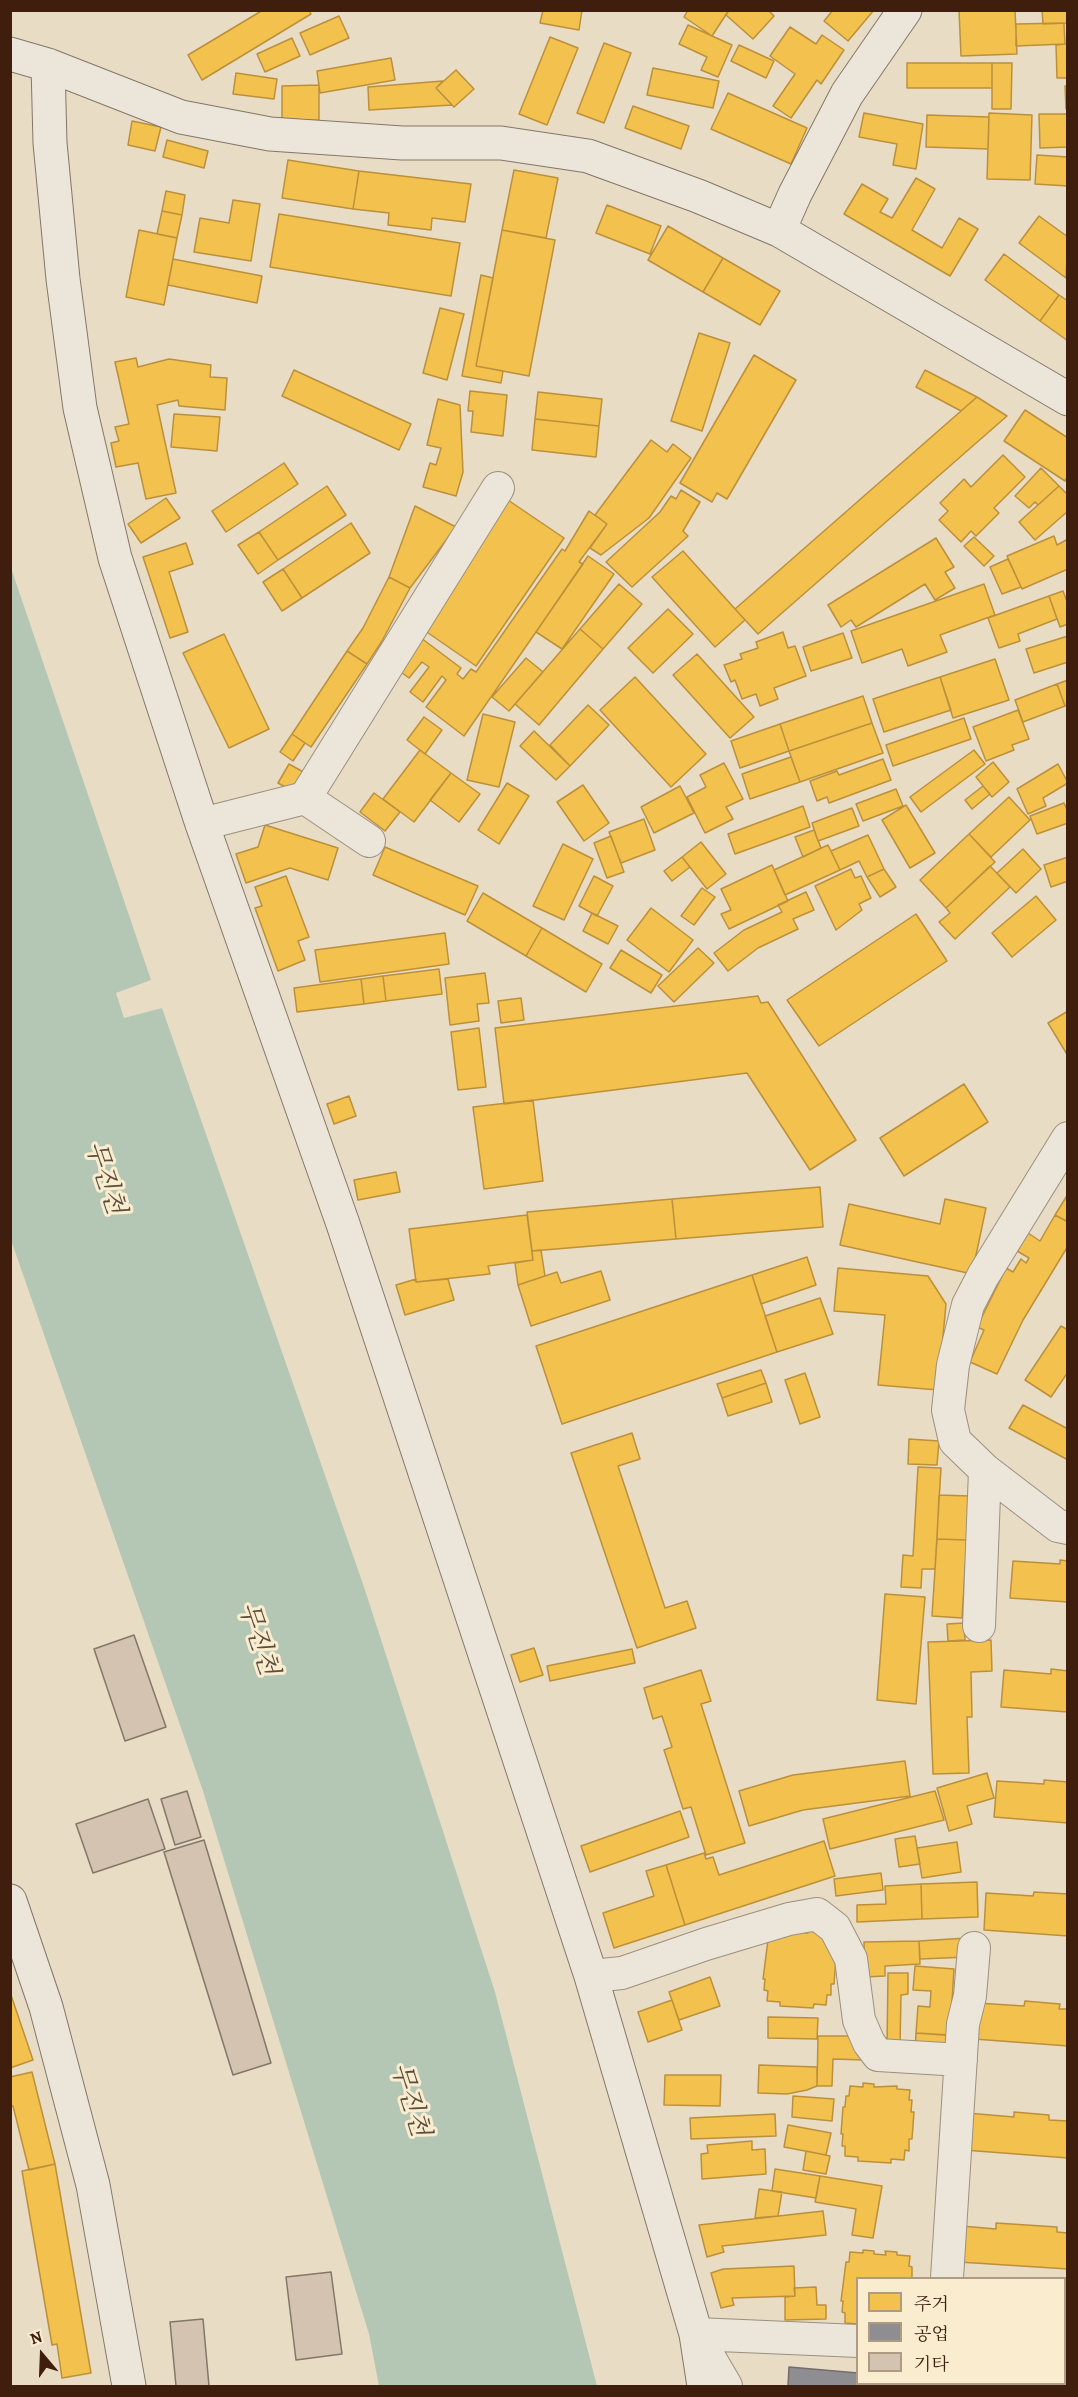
<!DOCTYPE html>
<meta charset="utf-8">
<style>
body{margin:0}
#map{position:relative;width:1078px;height:2397px;overflow:hidden;background:#e9dcc4;font-family:Alegreya,"Noto Serif KR",serif}
canvas{display:block}
.frame{position:absolute;inset:0;border:12px solid #3f1e0e;pointer-events:none}
.legend{position:absolute;left:856px;top:2277px;width:210px;height:108px;box-sizing:border-box;background:#faeccf;border:2px solid #af9a82;margin:0;padding:8px 10px;list-style:none;font-size:18px;color:#3f1e0e}
.legend li{display:flex;align-items:center;gap:12px;height:30px}
.legend b{width:30px;border:2px solid #af9a82}
.north{position:absolute;left:12px;top:2325px;width:60px;height:60px;-webkit-text-stroke:4px #faeccf;paint-order:stroke;rotate:341deg;font-size:16px;font-weight:700;line-height:24px;text-align:center;color:#3f1e0e}
.north::after{content:'';display:block;margin:auto;width:21px;height:27px;background:#3f1e0e;clip-path:polygon(50% 0,100% 100%,50% 72%,0 100%)}
</style>
<div id="map">
<canvas width="1078" height="2397"></canvas>
<div class="frame"></div>
<ul class="legend">
<li><b style="height:16px;background:#f2c14e"></b>주거</li>
<li><b style="height:16px;background:#8d8d92"></b>공업</li>
<li><b style="height:16px;background:#d4c3b1"></b>기타</li>
</ul>
<div class="north">N</div>
</div>
<script>
const context = document.querySelector('canvas').getContext('2d');
context.lineJoin = 'round';
function paint(path, color) {
  context.fillStyle = color;
  context.fill(path, 'evenodd');
}
function trace(path, color, width, dash) {
  context.strokeStyle = color;
  context.lineWidth = width;
  context.lineCap = dash ? 'butt' : 'round';
  context.setLineDash(dash || []);
  context.stroke(path);
}
function label(font, color, halo, rows, align = 'center') {
  context.font = font + ' Alegreya,"Noto Serif KR",serif';
  context.lineWidth = 6;
  context.setLineDash([]);
  context.textBaseline = 'middle';
  context.strokeStyle = halo;
  context.fillStyle = color;
  for (const [text, x, y, turn = 0] of rows) {
    context.save();
    context.translate(x, y);
    context.rotate((+turn || 0) * Math.PI / 180);
    context.textAlign = isNaN(turn) ? turn : align;
    if (halo) context.strokeText(text, 0, 0);
    context.fillText(text, 0, 0);
    context.restore();
  }
}
paint(new Path2D(`
 M10 565 151 980 116 993 124 1018 162 1008 364 1587 495 1992 597 2386H379L369 2334 203 1791 11 1240Z`), '#b4c7b5');
const homes = new Path2D(`
 M263 10H309L311 14 202 80 188 55Z
 M543 10H582L579 30 540 23Z
 M688 10H729L712 36 684 17Z
 M729 10H768L774 16 753 39 726 15Z
 M833 10H874L848 41 824 21Z
 M959 10H1015L1017 54 961 56Z
 M1042 10H1068V23L1043 24Z
 M339 16 349 38 310 55 300 33Z
 M1064 23 1065 44 1016 46V24Z
 M688 25 732 45 718 77 701 70 707 57 679 44Z
 M790 27 816 44 822 35 844 50 821 84 817 80 791 118 773 106 795 74 770 56Z
 M550 37 578 48 547 125 519 114Z
 M292 38 300 56 265 72 257 54Z
 M604 43 631 53 604 123 577 113Z
 M1065 44H1068V78H1057L1056 45Z
 M739 45 774 61 766 78 731 61Z
 M391 58 395 80 320 93 317 71Z
 M907 63H992V88H907Z
 M992 63H1012L1011 109H992Z
 M653 68 719 81 713 108 647 95Z
 M456 70 474 89 454 107 436 88Z
 M236 73 277 79 274 99 233 94Z
 M443 81 436 88 452 105 369 110 368 87Z
 M319 85V120L282 121V86Z
 M1065 86H1068V109H1066Z
 M728 93 807 128 791 164 711 129Z
 M633 106 689 126 681 149 625 128Z
 M864 113 923 124 916 169 893 165 897 144 859 137Z
 M989 113 1032 115 1030 180 987 179Z
 M1039 114H1068V147L1040 148Z
 M927 115 989 117 988 149 926 147Z
 M132 121 161 127 155 151 128 145Z
 M167 140 208 151 204 168 163 157Z
 M1037 155 1068 157V186L1035 184Z
 M288 160 359 171 353 209 282 198Z
 M514 170 558 178 546 238 502 230Z
 M359 171 471 184 465 222 432 218 431 230 388 225 389 213 353 209Z
 M916 178 935 189 912 230 942 248 959 218 978 229 950 276 844 214 862 184 888 199 880 212 892 218Z
 M166 191 185 195 182 215 162 211Z
 M233 200 260 204 251 261 194 252 200 218 229 223Z
 M607 205 661 226 650 254 596 233Z
 M162 211 182 215 177 238 157 234Z
 M279 214 460 243 451 296 270 267Z
 M1039 216 1068 237 1066 278 1019 243Z
 M668 226 723 258 703 292 648 260Z
 M139 230 177 238 164 305 126 297Z
 M502 230 555 240 529 376 476 366Z
 M1004 254 1059 295 1040 321 985 280Z
 M723 258 780 291 760 325 703 292Z
 M173 259 262 276 257 303 168 285Z
 M481 275 493 278 476 366 503 371 501 383 462 376Z
 M1059 295 1068 301V341L1040 321Z
 M440 308 464 314 447 380 423 373Z
 M699 333 730 343 702 431 671 421Z
 M754 355 796 380 727 499 717 493 712 502 680 483Z
 M136 358 138 367 169 359 211 365 210 377 227 378 225 410 179 406 178 400 157 405 176 493 146 499 138 463 116 467 111 443 119 441 115 427 129 424 115 362Z
 M294 370 411 424 399 450 282 396Z
 M925 370 977 397 961 411 916 387Z
 M470 391 507 395 503 436 471 432 473 411H468Z
 M538 392 602 399 599 426 535 419Z
 M977 397 1007 416 758 634 735 609Z
 M438 399 460 405 463 472 456 496 423 487 430 463 436 465 441 448 427 445Z
 M1025 410 1068 438V476L1065 481 1004 441Z
 M174 414 220 417 217 451 171 447Z
 M535 419 599 426 596 457 532 450Z
 M651 440 667 452 673 444 691 458 649 518 601 555 590 548 607 524 595 515Z
 M1003 455 1025 477 994 508 999 513 976 536 971 531 961 542 939 520 948 511 940 503 964 479 971 487Z
 M284 463 298 484 226 532 212 511Z
 M1041 468 1059 486 1038 505 1035 502 1029 508 1015 496Z
 M327 486 346 515 278 560 259 532Z
 M1059 486 1068 495V511L1035 540 1019 522Z
 M681 490 700 502 683 531 688 536 632 587 606 562 660 512 671 496 676 499Z
 M166 498 180 518 141 543 128 524Z
 M505 498 564 538 476 666 418 626Z
 M415 506 456 527 410 588 389 577Z
 M589 511 607 524 579 562 583 564 464 736 426 707 446 680 442 676 423 702 410 692 429 667 422 662 409 678 398 670 421 638 461 668 457 674 463 679 471 669 476 672 562 549 565 551Z
 M351 523 370 553 302 598 283 569Z
 M259 532 278 560 258 574 238 545Z
 M1054 536 1057 545 1068 539V569L1022 589 1007 556Z
 M974 537 994 556 984 566 964 546Z
 M936 538 954 567 945 572 955 588 935 600 925 584 856 627 851 620 841 627 828 605Z
 M186 543 193 564 169 572 188 632 170 638 143 557Z
 M683 551 745 620 715 647 652 577Z
 M588 556 614 574 562 649 536 632Z
 M1008 559 1021 587 1002 594 990 567Z
 M283 569 302 598 282 611 263 582Z
 M389 577 410 588 382 641 367 664 347 651 363 628Z
 M619 584 642 604 603 649 580 629Z
 M984 584 995 615 940 635 947 652 908 666 902 649 862 663 851 631Z
 M1063 591 1068 604V624L1060 627 1049 596Z
 M1049 596 1057 619 1018 634 1020 641 999 648 988 618Z
 M668 609 693 634 653 673 628 648Z
 M580 629 603 649 539 725 515 704Z
 M783 632 788 648 795 646 806 676 774 688 778 699 760 706 756 694 742 699 735 680 731 682 724 665 742 659 740 654 758 648 756 642Z
 M843 633 852 658 811 671 803 647Z
 M224 634 269 729 229 748 183 653Z
 M1068 636V662L1034 673 1026 649Z
 M347 651 367 664 311 747 292 734Z
 M697 654 754 717 730 738 673 675Z
 M526 658 543 672 509 711 492 697Z
 M995 659 1009 700 953 718 940 677Z
 M635 677 706 754 671 787 600 710Z
 M940 677 951 710 884 732 873 699Z
 M1068 680V705L1065 706 1057 684Z
 M1057 684 1065 706 1023 722 1015 700Z
 M863 696 872 723 789 751 780 724Z
 M588 705 609 725 570 766 550 745Z
 M1018 710 1029 739 1012 745 1014 750 986 761 973 727Z
 M483 714 515 722 499 787 467 780Z
 M424 717 442 730 425 754 407 740Z
 M964 718 971 739 893 766 886 745Z
 M872 723 883 753 800 782 789 751Z
 M780 724 789 751 740 768 731 741Z
 M534 731 570 766 556 780 520 746Z
 M292 734 305 743 293 761 280 752Z
 M420 750 451 773 414 822 383 799Z
 M974 750 985 764 921 812 910 797Z
 M791 757 800 782 750 799 742 774Z
 M883 759 891 780 829 803 827 797 817 801 810 781 837 771 839 775Z
 M993 762 1009 782 992 797 976 777Z
 M724 763 743 799 726 807 733 819 705 833 687 797 706 787 700 775Z
 M289 764 307 774 296 793 278 783Z
 M1058 764 1068 783 1043 798 1046 806 1028 814 1017 789Z
 M451 773 480 794 459 822 430 800Z
 M507 783 529 796 499 844 478 830Z
 M583 785 609 823 584 841 557 802Z
 M680 786 694 813 654 833 641 807Z
 M983 786 990 794 972 809 965 800Z
 M896 789 903 806 863 821 856 804Z
 M374 793 400 812 385 831 360 812Z
 M1009 797 1030 820 991 857 969 834Z
 M1064 803 1068 812V823L1037 834 1030 816Z
 M906 805 935 853 910 868 882 820Z
 M803 806 810 827 735 854 728 834Z
 M852 808 859 826 818 841 812 823Z
 M644 819 655 850 621 863 609 832Z
 M265 825 338 848 328 880 290 868 246 883 236 854 258 847Z
 M814 830 821 848 803 857 795 837Z
 M969 834 995 862 946 908 920 880Z
 M868 835 884 869 867 877 859 861 840 870 831 851Z
 M611 836 624 872 607 878 594 843Z
 M701 842 726 874 707 889 682 857Z
 M563 844 593 859 564 920 533 906Z
 M828 845 840 870 785 895 774 870Z
 M385 847 478 886 465 915 373 875Z
 M1023 849 1041 869 1016 893 997 873Z
 M682 857 690 867 672 881 664 871Z
 M1068 857V881L1051 887 1044 865Z
 M772 865 788 901 729 929 721 914 731 910 721 889Z
 M990 866 1010 887 955 939 939 922 950 913 946 908Z
 M851 869 855 878 861 876 871 898 859 904 862 910 836 930 815 886Z
 M884 869 896 887 880 897 867 877Z
 M286 876 309 937 298 941 305 960 278 971 255 908 262 906 255 887Z
 M594 876 613 886 597 916 579 906Z
 M702 888 715 897 694 925 681 916Z
 M806 892 814 910 793 919 798 929 758 948 728 971 714 953 744 930 782 912 778 905Z
 M483 893 542 928 526 956 467 921Z
 M1036 896 1056 920 1012 957 992 933Z
 M651 908 693 940 669 972 627 940Z
 M592 913 618 926 608 944 583 931Z
 M916 914 947 961 819 1046 787 1000Z
 M542 928 602 964 586 992 526 956Z
 M445 933 449 964 320 982 315 950Z
 M698 948 714 963 674 1002 658 986Z
 M621 950 662 975 651 993 610 968Z
 M439 969 442 994 386 1001 383 976Z
 M485 973 489 1003 477 1004 479 1021 450 1025 445 978Z
 M383 976 386 1001 364 1004 361 979Z
 M361 979 364 1004 297 1012 294 988Z
 M758 996 761 1003 768 1002 856 1140 810 1170 747 1073 504 1104 495 1028Z
 M521 998 524 1020 501 1023 498 1001Z
 M1068 1011V1056L1048 1023Z
 M479 1028 486 1087 458 1090 451 1032Z
 M964 1084 988 1122 904 1176 880 1138Z
 M349 1096 356 1116 334 1124 327 1104Z
 M533 1100 543 1181 484 1189 473 1107Z
 M396 1172 400 1192 358 1200 354 1180Z
 M820 1187 823 1227 676 1239 672 1199Z
 M1068 1194V1222L1055 1215Z
 M672 1199 676 1239 532 1251 527 1212Z
 M945 1199 986 1208 972 1274 840 1245 849 1204 940 1224Z
 M527 1215 533 1260 488 1266 490 1274 416 1282 409 1229Z
 M1055 1215 1068 1222V1246L1023 1320 997 1374 970 1362 984 1330 977 1327 1006 1268 1013 1272 1021 1259 1026 1263 1029 1258 1017 1251 1028 1233 1040 1241Z
 M541 1250 545 1276 518 1285 515 1263 533 1260 532 1251Z
 M807 1257 816 1285 761 1304 752 1275Z
 M838 1268 928 1276 946 1304 938 1390 878 1385 885 1315 834 1311Z
 M601 1271 610 1300 531 1326 518 1285 557 1272 561 1283Z
 M752 1275 777 1352 562 1424 536 1346Z
 M416 1279V1282L448 1279 454 1300 405 1315 396 1285Z
 M820 1298 833 1334 777 1352 765 1316Z
 M1061 1326 1068 1330V1372L1051 1397 1025 1380Z
 M761 1370 766 1383 722 1398 717 1384Z
 M805 1373 820 1417 800 1424 785 1380Z
 M766 1383 772 1402 728 1416 722 1398Z
 M1023 1405 1068 1429V1460L1009 1428Z
 M632 1433 640 1459 618 1466 665 1608 687 1601 696 1628 637 1648 571 1453Z
 M909 1439 939 1441 937 1465 908 1464Z
 M918 1467 941 1468 935 1569H922L921 1588 901 1587 903 1555 913 1556Z
 M939 1495 969 1496 967 1540 937 1539Z
 M937 1539 967 1540 962 1618 932 1616Z
 M1060 1560 1068 1561V1602L1010 1598 1013 1561 1060 1564Z
 M885 1594 925 1597 916 1704 877 1700Z
 M964 1623 965 1640 948 1641 947 1624Z
 M991 1640 992 1671 971 1672 972 1717H967L969 1773 933 1774 928 1642Z
 M534 1648 543 1675 520 1682 511 1655Z
 M632 1649 635 1663 550 1681 547 1666Z
 M1051 1669 1068 1671V1712L1001 1707 1004 1670 1051 1674Z
 M701 1670 711 1701 701 1704 745 1843 706 1855 691 1807 683 1809 664 1750 672 1747 662 1716 653 1719 644 1688Z
 M905 1761 910 1796 803 1810 749 1826 739 1791 793 1775Z
 M987 1773 994 1798 967 1806 972 1824 949 1831 937 1788Z
 M1044 1780 1068 1782V1823L994 1817 997 1781 1044 1784Z
 M935 1791 944 1820 830 1849 823 1819Z
 M680 1811 689 1837 590 1872 581 1846Z
 M915 1836 920 1864 899 1867 895 1839Z
 M824 1841 835 1876 685 1925 666 1865 704 1853 706 1859 713 1857 719 1875Z
 M957 1842 961 1872 922 1878 917 1848Z
 M666 1865 685 1925 614 1948 603 1913 654 1896 646 1871Z
 M881 1873 883 1890 836 1896 834 1879Z
 M977 1882 978 1917 922 1919 921 1884Z
 M921 1884 922 1919 857 1922V1905L886 1904 885 1886Z
 M1034 1892 1068 1894V1936L984 1930 986 1893 1033 1896Z
 M808 1929 819 1930 836 1957 834 1984H831V1995H827L826 2005 814 2004 813 2008 780 2006V2002L767 2001 768 1991 764 1990 765 1979H763L768 1940 796 1932 808 1933Z
 M967 1938 968 1957 920 1959 919 1941Z
 M919 1941 920 1964 885 1966V1976L865 1977 864 1942Z
 M915 1966 954 1969 950 2035 916 2033 918 2006 930 2007 931 1991 913 1990Z
 M888 1973H908V1994L901 1995 900 2046 887 2045Z
 M710 1977 720 2006 679 2020 669 1992Z
 M10 1992 33 2060 10 2068Z
 M672 2000 682 2030 648 2042 638 2012Z
 M1025 2001 1060 2004 1059 2009H1068V2046L974 2039 977 2003 1024 2006Z
 M768 2017 818 2018 817 2039 768 2038Z
 M916 2033 957 2036 956 2056 915 2053Z
 M818 2036H864V2060L833 2059 832 2086H817Z
 M759 2065 817 2067V2086L807 2090 787 2094 758 2093Z
 M32 2072 55 2164 29 2170 13 2106H10V2077Z
 M665 2075H721L720 2106 664 2105Z
 M863 2083 874 2084V2087L897 2086V2089L910 2090 909 2100H912L911 2112H914L912 2139H909V2151L905 2150 904 2160 891 2159V2163L858 2161V2157L845 2156V2146H842L843 2134H841L843 2107H845L846 2096H849L850 2086 863 2087Z
 M793 2096 834 2099 832 2121 792 2117Z
 M1014 2112 1049 2115V2120L1068 2121V2158L964 2150 967 2113 1014 2117Z
 M775 2114 776 2136 691 2139 690 2118Z
 M788 2125 831 2133 826 2155 784 2147Z
 M752 2141V2150L765 2149 766 2174 702 2179 701 2154 708 2153 707 2145Z
 M806 2151 830 2156 826 2174 803 2170Z
 M55 2164 91 2373 62 2378 57 2344 52 2345 22 2171Z
 M775 2169 820 2176 816 2198 772 2191Z
 M820 2176 882 2186 873 2238 852 2235 856 2209 815 2202Z
 M759 2189 782 2192 778 2216 755 2218Z
 M823 2211 826 2235 722 2246 724 2252 707 2257 699 2225Z
 M996 2223 1057 2227V2232L1068 2233V2269L959 2262 962 2226 996 2229Z
 M863 2250 874 2251V2254L886 2255 885 2251 897 2252V2255L910 2256 909 2266 912 2267V2278H858V2324L845 2323V2313L842 2312 843 2301H841L846 2262H849L850 2252 863 2253Z
 M794 2266 795 2296 732 2298 734 2305 721 2308 711 2273 723 2269Z
 M816 2287 817 2305H826V2319L785 2320V2297L795 2296 794 2288Z
 M1064 2368 1068 2369V2386H1018V2384H1064Z`);
paint(homes, '#f2c14e');
trace(homes, '#bc903b', 1.5);
const industry = new Path2D(`
 M789 2367 858 2373V2384H984V2386H788Z`);
paint(industry, '#8d8d92');
trace(industry, '#766c6a', 1.5);
const building = new Path2D(`
 M134 1635 166 1727 125 1741 94 1649Z
 M187 1791 201 1837 175 1845 161 1799Z
 M148 1799 165 1849 93 1873 76 1824Z
 M204 1840 271 2063 233 2075 164 1852Z
 M331 2272 342 2354 296 2360 286 2277Z
 M203 2319 209 2386H176L170 2322Z`);
paint(building, '#d4c3b1');
trace(building, '#837769', 1.5);
const street = new Path2D(`
 M305 798 369 841
 M202 824 305 798 498 488
 M1068 1138 983 1276 968 1305 953 1365 948 1410 955 1441 985 1470 1058 1526 1068 1528
 M979 1626 985 1470
 M591 1976 622 1973 706 1944 789 1919 817 1914 835 1928 851 1959 859 2020 869 2043 878 2055 961 2060
 M947 2278 963 2024 970 1996 974 1948
 M1064 2327 1068 2326
 M696 2334 858 2341
 M698 2338 726 2386`);
const secondary = new Path2D(`
 M10 54 48 65 181 117 270 134 402 143H501L588 156 698 196 779 230 1068 399
 M48 65 50 143 63 279 80 408 115 558 202 824 343 1224 591 1976 696 2334 704 2386
 M779 230 795 194 847 94 905 10
 M10 1901 46 2007 93 2185 129 2386`);
trace(street, '#9b9080', 34);
trace(secondary, '#837769', 35);
trace(street, '#ece5d9', 32);
trace(secondary, '#ece5d9', 33);
label('italic 26px', '#5b4e3e', '#faeccf', [
 ["무진천",104,1178,72],
 ["무진천",257,1639,72],
 ["무진천",409,2100,73]
]);
</script>
